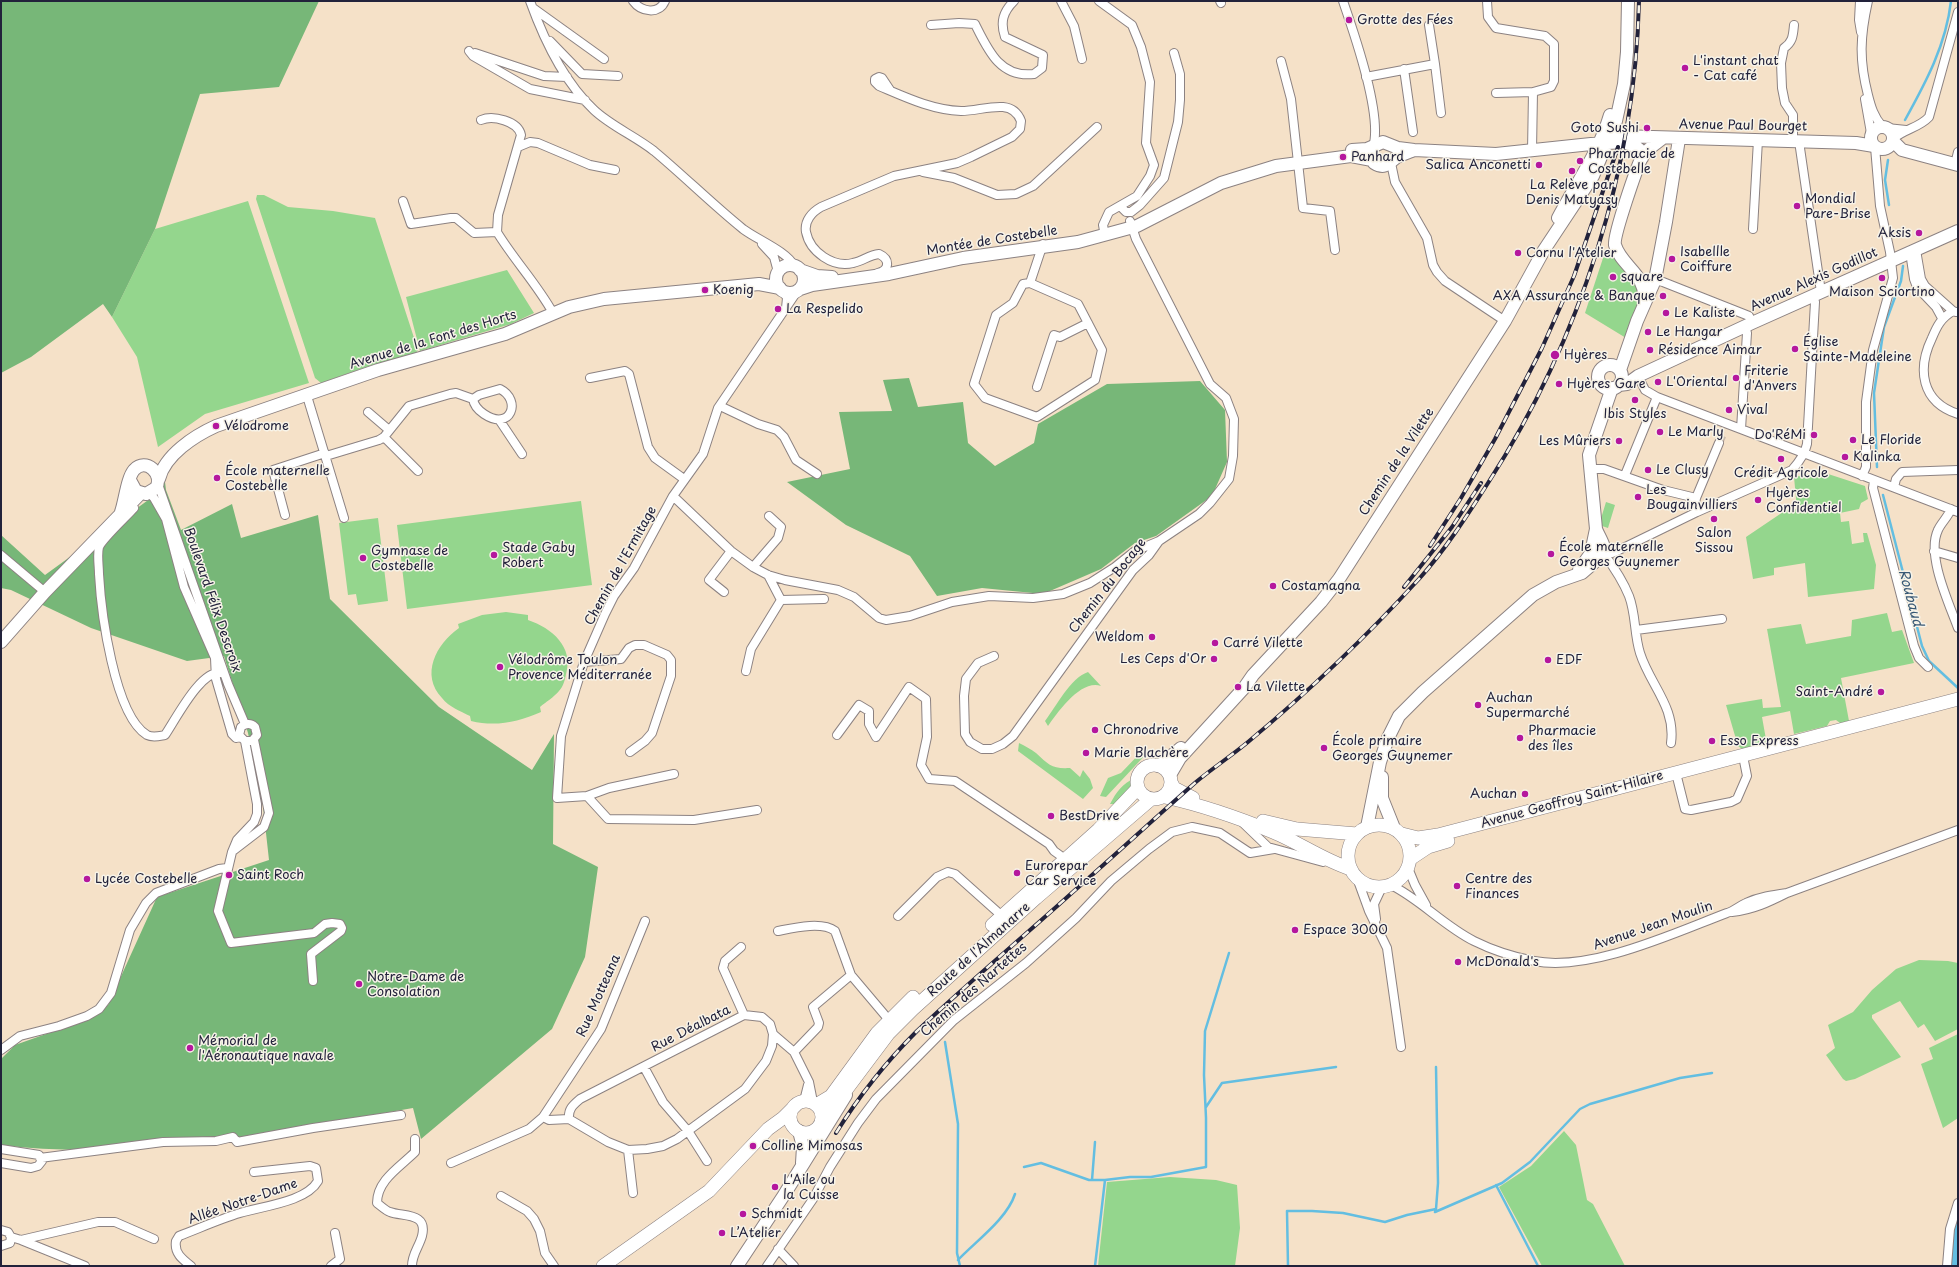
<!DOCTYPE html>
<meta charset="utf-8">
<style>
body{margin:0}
#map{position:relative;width:1959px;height:1267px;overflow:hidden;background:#f5e1c8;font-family:"Playpen Sans",sans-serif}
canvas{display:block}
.frame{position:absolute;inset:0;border:2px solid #22223b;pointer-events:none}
</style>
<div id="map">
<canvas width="1959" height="1267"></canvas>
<div class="frame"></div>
</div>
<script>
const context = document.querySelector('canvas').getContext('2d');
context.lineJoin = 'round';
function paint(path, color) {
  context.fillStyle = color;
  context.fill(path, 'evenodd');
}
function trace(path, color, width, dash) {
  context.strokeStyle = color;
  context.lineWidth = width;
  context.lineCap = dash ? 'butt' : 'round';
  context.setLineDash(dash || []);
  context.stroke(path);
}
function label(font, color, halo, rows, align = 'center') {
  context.font = font + ' "Playpen Sans",sans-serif';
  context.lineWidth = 3;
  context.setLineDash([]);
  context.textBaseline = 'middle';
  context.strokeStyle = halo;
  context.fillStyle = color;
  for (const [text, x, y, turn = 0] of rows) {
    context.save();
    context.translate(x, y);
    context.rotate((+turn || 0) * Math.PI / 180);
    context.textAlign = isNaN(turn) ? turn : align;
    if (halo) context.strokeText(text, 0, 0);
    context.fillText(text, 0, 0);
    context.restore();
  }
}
paint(new Path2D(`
 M257 195H264L288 207 333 211 375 218 418 350 415 354 375 364 321 383 315 378 256 199Z
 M248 201 309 383 205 414 158 447 137 357 112 317 155 229Z
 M1606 249H1611L1643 296 1626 338 1585 313Z
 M507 270 534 313 511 324 420 351 406 297Z
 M1822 472 1865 486 1868 499 1861 503 1859 509 1840 513 1841 522 1849 521 1852 544 1864 542 1863 533H1867L1876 565 1874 589 1808 597 1805 563 1774 568V575L1753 579 1746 537 1786 510 1797 509 1794 477Z
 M581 501 592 585 407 609 397 525Z
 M1606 502 1615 505 1608 528 1599 525Z
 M378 518 388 601 358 605 356 594 348 595 339 523Z
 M506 612 528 615V620C552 628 574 647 566 674 565 680 563 687 559 691 554 697 546 702 540 707L541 712C518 722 496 727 471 721L470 716C460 711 449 707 442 698 420 675 436 644 459 628L458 624 482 615Z
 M1887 613 1892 632 1902 630 1914 663 1841 678 1849 721 1840 723 1836 720 1830 721 1827 726 1794 734 1790 711 1762 717 1767 745 1745 751 1738 746 1726 705 1762 699 1763 708 1781 707 1767 629 1801 624 1806 644 1851 636 1852 620Z
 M1088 672 1101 686C1081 679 1058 712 1048 726L1045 721C1056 707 1070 678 1088 672Z
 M1019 743C1025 746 1031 749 1036 753 1049 765 1052 769 1070 768L1080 777 1083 770 1090 779 1093 788 1083 799 1018 751Z
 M1145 748 1149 751 1106 797 1100 796 1108 778 1121 773Z
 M1135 778 1134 787 1118 804H1110C1117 791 1122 784 1135 778Z
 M1919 960 1948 961 1958 963V1029L1935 1041 1924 1024 1918 1028 1900 1001 1872 1015V1018L1901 1057 1855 1079 1846 1081 1843 1079 1826 1055 1835 1048 1828 1025 1853 1012 1872 990 1896 969Z
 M1958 1034V1118L1943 1128 1921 1064 1933 1059 1929 1048Z
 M1564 1131 1576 1145 1587 1200 1593 1204 1625 1266H1542L1499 1187 1531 1166Z
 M1170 1177 1216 1180 1237 1185 1240 1228 1235 1266H1098L1107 1182Z`), '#94d68d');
paint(new Path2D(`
 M1 1H319L279 87 200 94 155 229 112 317 103 304 31 357 1 373Z
 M909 378 918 407 963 402 968 443 995 466 1034 443 1038 424 1107 384 1200 381 1225 410 1227 462 1212 496 1156 536 1135 543 1101 569 1043 594 982 588 937 596 910 556 846 525 787 482 850 469 839 412 892 411 883 380Z
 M165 482 166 490 181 530 232 504 241 538 318 515 330 599 439 707 532 770 554 734 553 844 598 867 585 957 552 1029 421 1139 413 1108C278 1131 139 1162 1 1145V1059L15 1045 80 1022 108 1005 157 897 269 860 263 806 248 733 224 656 187 661 91 628 11 590 1 588V535L45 575 151 498Z`), '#77b778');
trace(new Path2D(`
 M1905 120C1926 82 1946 45 1951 1
 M1888 160 1885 180 1889 205
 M1877 467 1874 393 1884 327 1901 281 1903 266
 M1883 495 1922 646 1929 661 1958 688
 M945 1042 958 1124 957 1253 960 1266
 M1206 1107 1222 1083 1336 1067
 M1024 1167 1041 1163 1089 1180H1105
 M1092 1180 1095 1142
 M1496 1185 1538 1266
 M1436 1209 1438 1183 1436 1067
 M958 1260C976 1241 1007 1219 1015 1194
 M1095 1266 1105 1180 1130 1177H1151L1206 1167V1118L1204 1075 1205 1031 1229 953
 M1288 1266 1287 1211H1312L1343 1213 1385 1222 1407 1215 1436 1209 1435 1212 1502 1183 1530 1162 1580 1109 1590 1104 1680 1078 1712 1073`), '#63bee1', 2.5);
trace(new Path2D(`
 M1955 1266 1958 1226`), '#63bee1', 14);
trace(new Path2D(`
 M1719 443 1724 432`), '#cbbbac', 8, [8, 4]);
const street = new Path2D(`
 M530 1C544 40 563 81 594 110 611 126 635 136 654 151 684 176 712 204 743 229 756 239 788 252 794 266
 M633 1C641 12 659 15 665 1
 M1061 1 1074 26 1082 59
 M1099 1 1132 25 1141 47 1150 82 1146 143 1154 165 1150 176 1137 196 1109 212 1103 225 1105 236
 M1220 1 1221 3
 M1343 1C1354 33 1383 116 1373 147
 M1487 1 1488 17 1496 28 1545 36 1554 44V81L1551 87 1533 92 1496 93
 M1860 1 1859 20 1861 32
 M1868 1C1860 37 1859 60 1868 95 1871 107 1874 117 1882 126
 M533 8 604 59
 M931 25 959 23 975 24C988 50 1000 78 1034 74L1042 68 1043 55 1005 37C1000 22 1003 12 1014 1
 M550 41 582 74 618 76
 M469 51 473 56 530 89 585 100
 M475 53 544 76 567 77
 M1281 61 1291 99 1303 208 1330 211 1335 250
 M1435 64 1441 113
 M1404 69 1413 132
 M1366 77 1435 64 1429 25
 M1865 99 1871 133
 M481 120C493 115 518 121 521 135L498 215 497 232
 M1887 128 1906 130
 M1893 139C1904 129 1919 128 1929 117L1958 12
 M1793 141V115L1785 103 1782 88 1781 63 1784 48C1793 42 1793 35 1794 25
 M1800 141V148L1821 292
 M518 147 530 142 538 143 590 165 615 170
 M1532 151 1533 92
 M1391 163 1395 182 1427 238 1433 265 1437 272 1445 281 1505 321
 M1955 164 1958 152
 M923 172 954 178 997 195 1016 194 1033 186 1097 127
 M403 201 411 224 451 218H456L474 233 497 232C514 260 537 284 553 313
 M1120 206 1126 212H1131L1140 205 1164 178 1178 122 1180 100V74L1174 53
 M1753 229 1758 140
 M762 244 774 257 778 272
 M1916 250 1921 279 1925 286 1953 311 1956 312
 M1910 252 1914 279 1917 287 1936 307 1942 318
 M878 273C890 270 890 259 879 254 869 255 863 261 853 263 833 268 810 252 806 232 804 221 812 212 821 207L894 176 957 163 971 157 1012 137 1020 129 1021 121C1018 113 1013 108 1003 107 989 106 975 111 961 111 932 110 905 97 879 86L875 82V79L879 77 882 78 890 90
 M1655 280 1663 282 1749 316 1752 323
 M1030 283 1023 284 1013 303 996 315 974 384 985 398 1037 417 1095 380 1102 350 1078 304 1030 283 1043 244
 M784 292 787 298 786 308
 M1953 311C1941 318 1937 326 1932 338 1917 369 1921 402 1958 414
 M1638 376 1645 390 1657 397 1958 512
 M590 378 625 371 629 374 648 447 655 458 684 479
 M1037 387 1054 335 1060 337 1088 323
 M500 389C522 400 511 432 484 414 478 410 474 406 473 399L479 395Z
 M307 396 344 518
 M720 406 758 424 777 430 784 437 796 460 817 474
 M368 412 389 430
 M500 421 522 454
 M1741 429 1747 333 1745 326
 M384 437 418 471
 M326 456 379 440 384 437 409 406 450 394 456 393 473 399
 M1590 469H1604L1663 490 1696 498 1695 504 1697 512
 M1625 475 1657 397
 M1862 476 1866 467V402L1873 350 1893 278 1890 252 1880 206 1875 147
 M1874 481 1873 488 1914 646 1919 658 1928 667
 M158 484 228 684 245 724
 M1894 487 1896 479 1902 472 1958 470
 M149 493 154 498 166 519 184 587 215 658 216 679 232 734 236 738 240 737
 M673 496 731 551 753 567 768 575 785 580 838 590 854 597 879 618 886 620 910 616 952 602 989 596 1033 598 1063 594 1090 583 1115 567 1135 551 1159 541
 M1696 498 1719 443
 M134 508C127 516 102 539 99 547 97 555 99 566 99 574 101 610 114 715 147 735 153 738 159 736 165 735 175 721 203 664 224 674
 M1951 509C1948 517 1941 523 1938 530 1926 555 1949 603 1958 628
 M285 515 273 470 325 453
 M1605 550 1612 553 1619 550 1697 512 1792 470C1799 462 1805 454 1807 444L1815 302 1813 296
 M1934 551 1958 558
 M1604 554C1613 566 1623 581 1629 596 1636 614 1634 634 1640 653 1650 685 1676 707 1671 743
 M1 555 45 592
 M753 567 778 538 781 527 769 516
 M724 592 709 580 731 551
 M781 600 824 599
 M1636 630 1722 619
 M994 656 978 663 966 679 964 696 965 734 970 742 982 749H992L1003 744 1013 736 1133 570 1149 555 1159 541 1199 514 1210 503 1229 479 1233 456 1234 419 1226 398 1210 384 1136 239 1130 221
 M584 662 621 659 629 648 635 645H644L667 655 671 660V676L652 733 645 741 630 752
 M746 671 751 649 781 600 768 575
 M837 735 859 705 869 711V724L876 737 909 687 926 699 927 737 921 765 929 779 955 781 1049 844 1054 851 1065 859
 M245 741H252L257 735 255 727C251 723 246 723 241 727L239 735 245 741 257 804V814L254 822 237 840 232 852 218 911 231 943 314 933 325 924 332 923 340 924 342 928 341 931 311 954 313 981
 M1676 773 1685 809 1691 810 1731 802 1737 799 1747 776 1743 756
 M587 796 609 788 674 774
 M757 810 694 820 608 819 587 796 557 798 561 736 584 662 605 614 614 596 634 568 673 496 703 454 718 408 798 290
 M1243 823 1268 847 1323 862
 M234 850 264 827 269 813 254 740
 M1408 868 1415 885 1426 905
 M1357 878 1369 911 1387 948 1401 1047
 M1391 885C1421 900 1444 926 1474 941 1492 950 1514 957 1534 961 1591 972 1674 933 1727 913 1734 911 1739 906 1746 903 1759 897 1773 895 1787 893
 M1732 912C1753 910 1769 902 1787 893L1958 830
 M898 916 937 877 948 872 955 874 1002 916
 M1376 919 1374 904 1382 887
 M778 931C793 928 822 921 835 931L851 975 889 1020
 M741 947 725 961 723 968 744 1015
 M1 1050 20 1036 59 1026 87 1016 99 1009 111 993 130 930 146 903 156 893 219 869 227 868
 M794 1052 818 1027 819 1023 813 1007 851 975
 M644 1067 663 1102 688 1131 707 1161
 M804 1101 808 1085
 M543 1117 549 1120 569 1119 608 1142 628 1150 647 1149 663 1146 677 1139 745 1089 766 1061 772 1046 773 1034
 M569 1119C568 1109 573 1105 580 1099L744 1015 762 1017 770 1024 773 1034 794 1052 809 1082 813 1102
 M1 1149 39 1155 42 1161 38 1166 31 1168 1 1163
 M628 1150 633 1193
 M40 1158 163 1142 216 1141 233 1137 237 1142 313 1128 401 1115
 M451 1163 529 1129 543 1117 601 1029 645 921
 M501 1196 527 1211 534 1219 540 1231 545 1253 554 1266
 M1 1230 8 1232 11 1237 10 1243 1 1246
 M11 1237 21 1240 98 1222H115L154 1239
 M21 1240 85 1266
 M778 1249 794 1266
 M191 1266C182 1259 174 1253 176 1241L179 1236C200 1228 220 1219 240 1213 263 1206 306 1202 318 1181L316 1168 310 1166 254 1172
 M331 1266 340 1259 335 1233
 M412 1266C412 1254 419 1247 422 1236 428 1212 403 1217 390 1212 386 1211 381 1206 377 1203 377 1180 400 1167 415 1152V1139
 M767 1266 813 1199 830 1167 858 1123 876 1099 954 1020 1026 963 1076 918 1111 881 1149 849 1172 832 1192 827 1220 833 1250 853 1274 849
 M1947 1266 1950 1229 1958 1203`);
const secondary = new Path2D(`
 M1871 138a11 11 0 1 1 22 0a11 11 0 1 1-22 0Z
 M1619 136 1856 143 1874 146
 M1893 141 1902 150 1958 165
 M1352 150 1367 149 1383 142 1398 148 1414 150 1496 154 1591 144 1624 142 1635 146 1639 149 1642 158
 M1371 152V157L1374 163C1385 170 1389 163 1397 157 1402 154 1407 153 1412 151
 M1558 218C1575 186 1600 150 1610 115
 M776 279a14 14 0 1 1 28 0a14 14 0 1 1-28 0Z
 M800 270 817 276 832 277
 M800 289 812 285 889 274 963 258 1078 242 1137 226 1221 183 1276 166 1351 156 1372 160
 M1644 300C1647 275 1621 266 1615 245 1613 236 1637 167 1642 157 1647 149 1655 144 1663 138
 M1598 377a12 12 0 1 1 24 0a12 12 0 1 1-24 0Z
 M1620 370 1637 321 1655 280 1666 222 1679 139
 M1619 385 1627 384 1638 376 1752 323 1958 231
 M159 479C165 455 194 436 216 426L378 370 505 334 569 307 604 299 759 284 780 288
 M121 512C125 501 127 478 134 470 146 457 164 474 156 488L146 494 136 491 130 480
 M1579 570 1591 553 1596 529
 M1 642 45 592 141 493
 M1159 766 1181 748
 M1170 775 1180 758 1244 688 1253 675 1321 602 1339 579 1505 321 1544 250 1593 176 1616 121 1624 84 1627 52 1628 1
 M1382 777V798L1394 828
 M1367 827 1380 762 1388 738 1399 716 1423 692 1533 595 1556 582 1582 573 1604 554C1606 546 1599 537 1596 529L1589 455 1612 388
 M799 1131 803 1147 802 1163
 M737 1266 784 1195 846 1095`);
const primary = new Path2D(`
 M1137 782a17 17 0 1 1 34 0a17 17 0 1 1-34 0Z
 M1172 784 1174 788 1193 798
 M1165 797C1201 805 1239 818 1273 832 1300 843 1323 860 1351 869
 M1263 821 1297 829 1357 834
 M1348 856a31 31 0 1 1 62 0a31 31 0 1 1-62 0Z
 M1402 834 1418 838 1438 835 1958 699
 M1410 859 1428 847 1448 841
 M992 925 1098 830 1138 788
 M790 1117a16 16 0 1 1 32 0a16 16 0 1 1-32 0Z
 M816 1105 831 1096 877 1033 913 997
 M822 1114 840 1098 888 1034 913 1009 1036 898 1150 800
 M603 1266 709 1191 768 1129 783 1118 796 1105`);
trace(street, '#8c8282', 10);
trace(secondary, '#8c8282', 14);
trace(primary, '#8c8282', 14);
trace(street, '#fff', 8);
trace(secondary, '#fff', 12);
trace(primary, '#fff', 13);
const rail = new Path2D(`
 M1430 546 1461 498 1495 439 1542 348 1574 276 1618 147
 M1404 587 1452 527 1481 483
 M836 1133C859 1096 886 1062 917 1031 968 983 1022 938 1074 891 1115 855 1155 818 1196 782 1213 768 1231 756 1248 742 1308 692 1366 637 1419 579 1445 550 1467 516 1488 483 1580 340 1635 171 1639 1`);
trace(rail, '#22223b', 4);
trace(rail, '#f7f3e8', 2.5, [8]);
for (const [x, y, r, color] of [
 [1349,20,4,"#b5179e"],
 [1685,68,4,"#b5179e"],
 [1647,128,4,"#b5179e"],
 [1343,157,4,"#b5179e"],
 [1580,161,4,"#b5179e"],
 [1539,165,4,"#b5179e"],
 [1572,171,4,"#b5179e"],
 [1797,206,4,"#b5179e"],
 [1919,233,4,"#b5179e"],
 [1518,253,4,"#b5179e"],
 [1672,259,4,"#b5179e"],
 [1613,277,4,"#b5179e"],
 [1882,278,4,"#b5179e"],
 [705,290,4,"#b5179e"],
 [1663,296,4,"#b5179e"],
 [778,309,4,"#b5179e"],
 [1666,313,4,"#b5179e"],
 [1648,332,4,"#b5179e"],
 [1795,349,4,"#b5179e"],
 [1650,350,4,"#b5179e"],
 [1555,355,5,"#b5179e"],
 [1736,378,4,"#b5179e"],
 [1658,382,4,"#b5179e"],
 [1559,384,4,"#b5179e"],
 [1635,400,4,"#b5179e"],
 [1729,410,4,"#b5179e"],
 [216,426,4,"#b5179e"],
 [1660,432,4,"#b5179e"],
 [1814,435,4,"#b5179e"],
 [1853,440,4,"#b5179e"],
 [1619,441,4,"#b5179e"],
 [1845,457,4,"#b5179e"],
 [1781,459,4,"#b5179e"],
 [1648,470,4,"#b5179e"],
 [217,478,4,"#b5179e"],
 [1638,497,4,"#b5179e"],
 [1758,500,4,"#b5179e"],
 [1714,519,4,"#b5179e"],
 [1551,554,4,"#b5179e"],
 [494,555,4,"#b5179e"],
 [363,558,4,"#b5179e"],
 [1273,586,4,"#b5179e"],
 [1152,637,4,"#b5179e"],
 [1215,643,4,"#b5179e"],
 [1214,659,4,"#b5179e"],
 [1548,660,4,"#b5179e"],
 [500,667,4,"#b5179e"],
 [1238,687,4,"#b5179e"],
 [1881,692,4,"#b5179e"],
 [1478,705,4,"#b5179e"],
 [1095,730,4,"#b5179e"],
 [1520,738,4,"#b5179e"],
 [1712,741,4,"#b5179e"],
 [1324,748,4,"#b5179e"],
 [1086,753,4,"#b5179e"],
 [1525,794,4,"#b5179e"],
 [1051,816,4,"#b5179e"],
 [1017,873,4,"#b5179e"],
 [229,875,4,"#b5179e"],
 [87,879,4,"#b5179e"],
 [1457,886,4,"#b5179e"],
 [1295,930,4,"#b5179e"],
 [1458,962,4,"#b5179e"],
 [359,984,4,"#b5179e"],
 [190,1048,4,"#b5179e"],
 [753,1146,4,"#b5179e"],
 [775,1187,4,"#b5179e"],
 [743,1214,4,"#b5179e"],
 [722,1233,4,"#b5179e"]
]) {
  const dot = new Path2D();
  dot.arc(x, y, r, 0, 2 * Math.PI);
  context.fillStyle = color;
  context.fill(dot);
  trace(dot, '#f7f3e8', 1.5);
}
label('13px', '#22223b', '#f7f3e8', [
 ["Grotte des Fées",1357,20],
 ["L'instant chat",1693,61],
 ["- Cat café",1693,76],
 ["Goto Sushi",1639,128,"right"],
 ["Pharmacie de",1588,154],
 ["Costebelle",1588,169],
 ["Panhard",1351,157],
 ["Salica Anconetti",1531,165,"right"],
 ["La Relève par",1572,185,"center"],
 ["Denis Matyasy",1572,200,"center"],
 ["Mondial",1805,199],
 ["Pare-Brise",1805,214],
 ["Aksis",1911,233,"right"],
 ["Isabellle",1680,252],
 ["Coiffure",1680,267],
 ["Cornu l'Atelier",1526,253],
 ["square",1621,277],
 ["Koenig",713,290],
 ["Maison Sciortino",1882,292,"center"],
 ["AXA Assurance & Banque",1655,296,"right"],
 ["La Respelido",786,309],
 ["Le Kaliste",1674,313],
 ["Le Hangar",1656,332],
 ["Église",1803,342],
 ["Sainte-Madeleine",1803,357],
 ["Résidence Aimar",1658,350],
 ["Hyères",1564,355],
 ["Friterie",1744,371],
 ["d'Anvers",1744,386],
 ["L'Oriental",1666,382],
 ["Hyères Gare",1567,384],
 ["Vival",1737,410],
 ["Ibis Styles",1635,414,"center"],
 ["Vélodrome",224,426],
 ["Le Marly",1668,432],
 ["Do'RéMi",1806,435,"right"],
 ["Le Floride",1861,440],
 ["Les Mûriers",1611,441,"right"],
 ["Kalinka",1853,457],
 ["Le Clusy",1656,470],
 ["École maternelle",225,471],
 ["Costebelle",225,486],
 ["Crédit Agricole",1781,473,"center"],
 ["Les",1646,490],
 ["Bougainvilliers",1646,505],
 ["Hyères",1766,493],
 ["Confidentiel",1766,508],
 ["Salon",1714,533,"center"],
 ["Sissou",1714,548,"center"],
 ["École maternelle",1559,547],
 ["Georges Guynemer",1559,562],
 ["Stade Gaby",502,548],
 ["Robert",502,563],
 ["Gymnase de",371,551],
 ["Costebelle",371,566],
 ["Costamagna",1281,586],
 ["Weldom",1144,637,"right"],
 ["Carré Vilette",1223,643],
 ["Les Ceps d'Or",1206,659,"right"],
 ["Vélodrôme Toulon",508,660],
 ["Provence Méditerranée",508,675],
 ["EDF",1556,660],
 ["La Vilette",1246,687],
 ["Saint-André",1873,692,"right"],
 ["Auchan",1486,698],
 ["Supermarché",1486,713],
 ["Chronodrive",1103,730],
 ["Pharmacie",1528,731],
 ["des îles",1528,746],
 ["École primaire",1332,741],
 ["Georges Guynemer",1332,756],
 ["Esso Express",1720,741],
 ["Marie Blachère",1094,753],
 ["Auchan",1517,794,"right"],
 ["BestDrive",1059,816],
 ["Eurorepar",1025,866],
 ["Car Service",1025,881],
 ["Saint Roch",237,875],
 ["Lycée Costebelle",95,879],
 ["Centre des",1465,879],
 ["Finances",1465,894],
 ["Espace 3000",1303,930],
 ["McDonald's",1466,962],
 ["Notre-Dame de",367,977],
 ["Consolation",367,992],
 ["Mémorial de",198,1041],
 ["l'Aéronautique navale",198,1056],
 ["Colline Mimosas",761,1146],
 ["L'Aile ou",783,1180],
 ["la Cuisse",783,1195],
 ["Schmidt",751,1214],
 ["L’Atelier",730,1233]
], 'left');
label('13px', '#22223b', '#f7f3e8', [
 ["Avenue Paul Bourget",1743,126,1],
 ["Montée de Costebelle",992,241,-9],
 ["Avenue Alexis Godillot",1814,280,-24],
 ["Avenue de la Font des Horts",433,340,-17],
 ["Chemin de la Vilette",1397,462,-57],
 ["Chemin de l'Ermitage",621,566,-61],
 ["Chemin du Bocage",1108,586,-52],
 ["Boulevard Félix Descroix",212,600,71],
 ["Avenue Geoffroy Saint-Hilaire",1572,800,-15],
 ["Avenue Jean Moulin",1653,926,-19],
 ["Route de l'Almanarre",979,950,-42],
 ["Chemin des Nartettes",974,990,-41],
 ["Rue Motteana",599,996,-66],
 ["Rue Déalbata",691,1029,-27],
 ["Allée Notre-Dame",243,1202,-19]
]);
label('italic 14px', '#395975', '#f7f3e8', [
 ["Roubaud",1910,598,75]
]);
</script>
